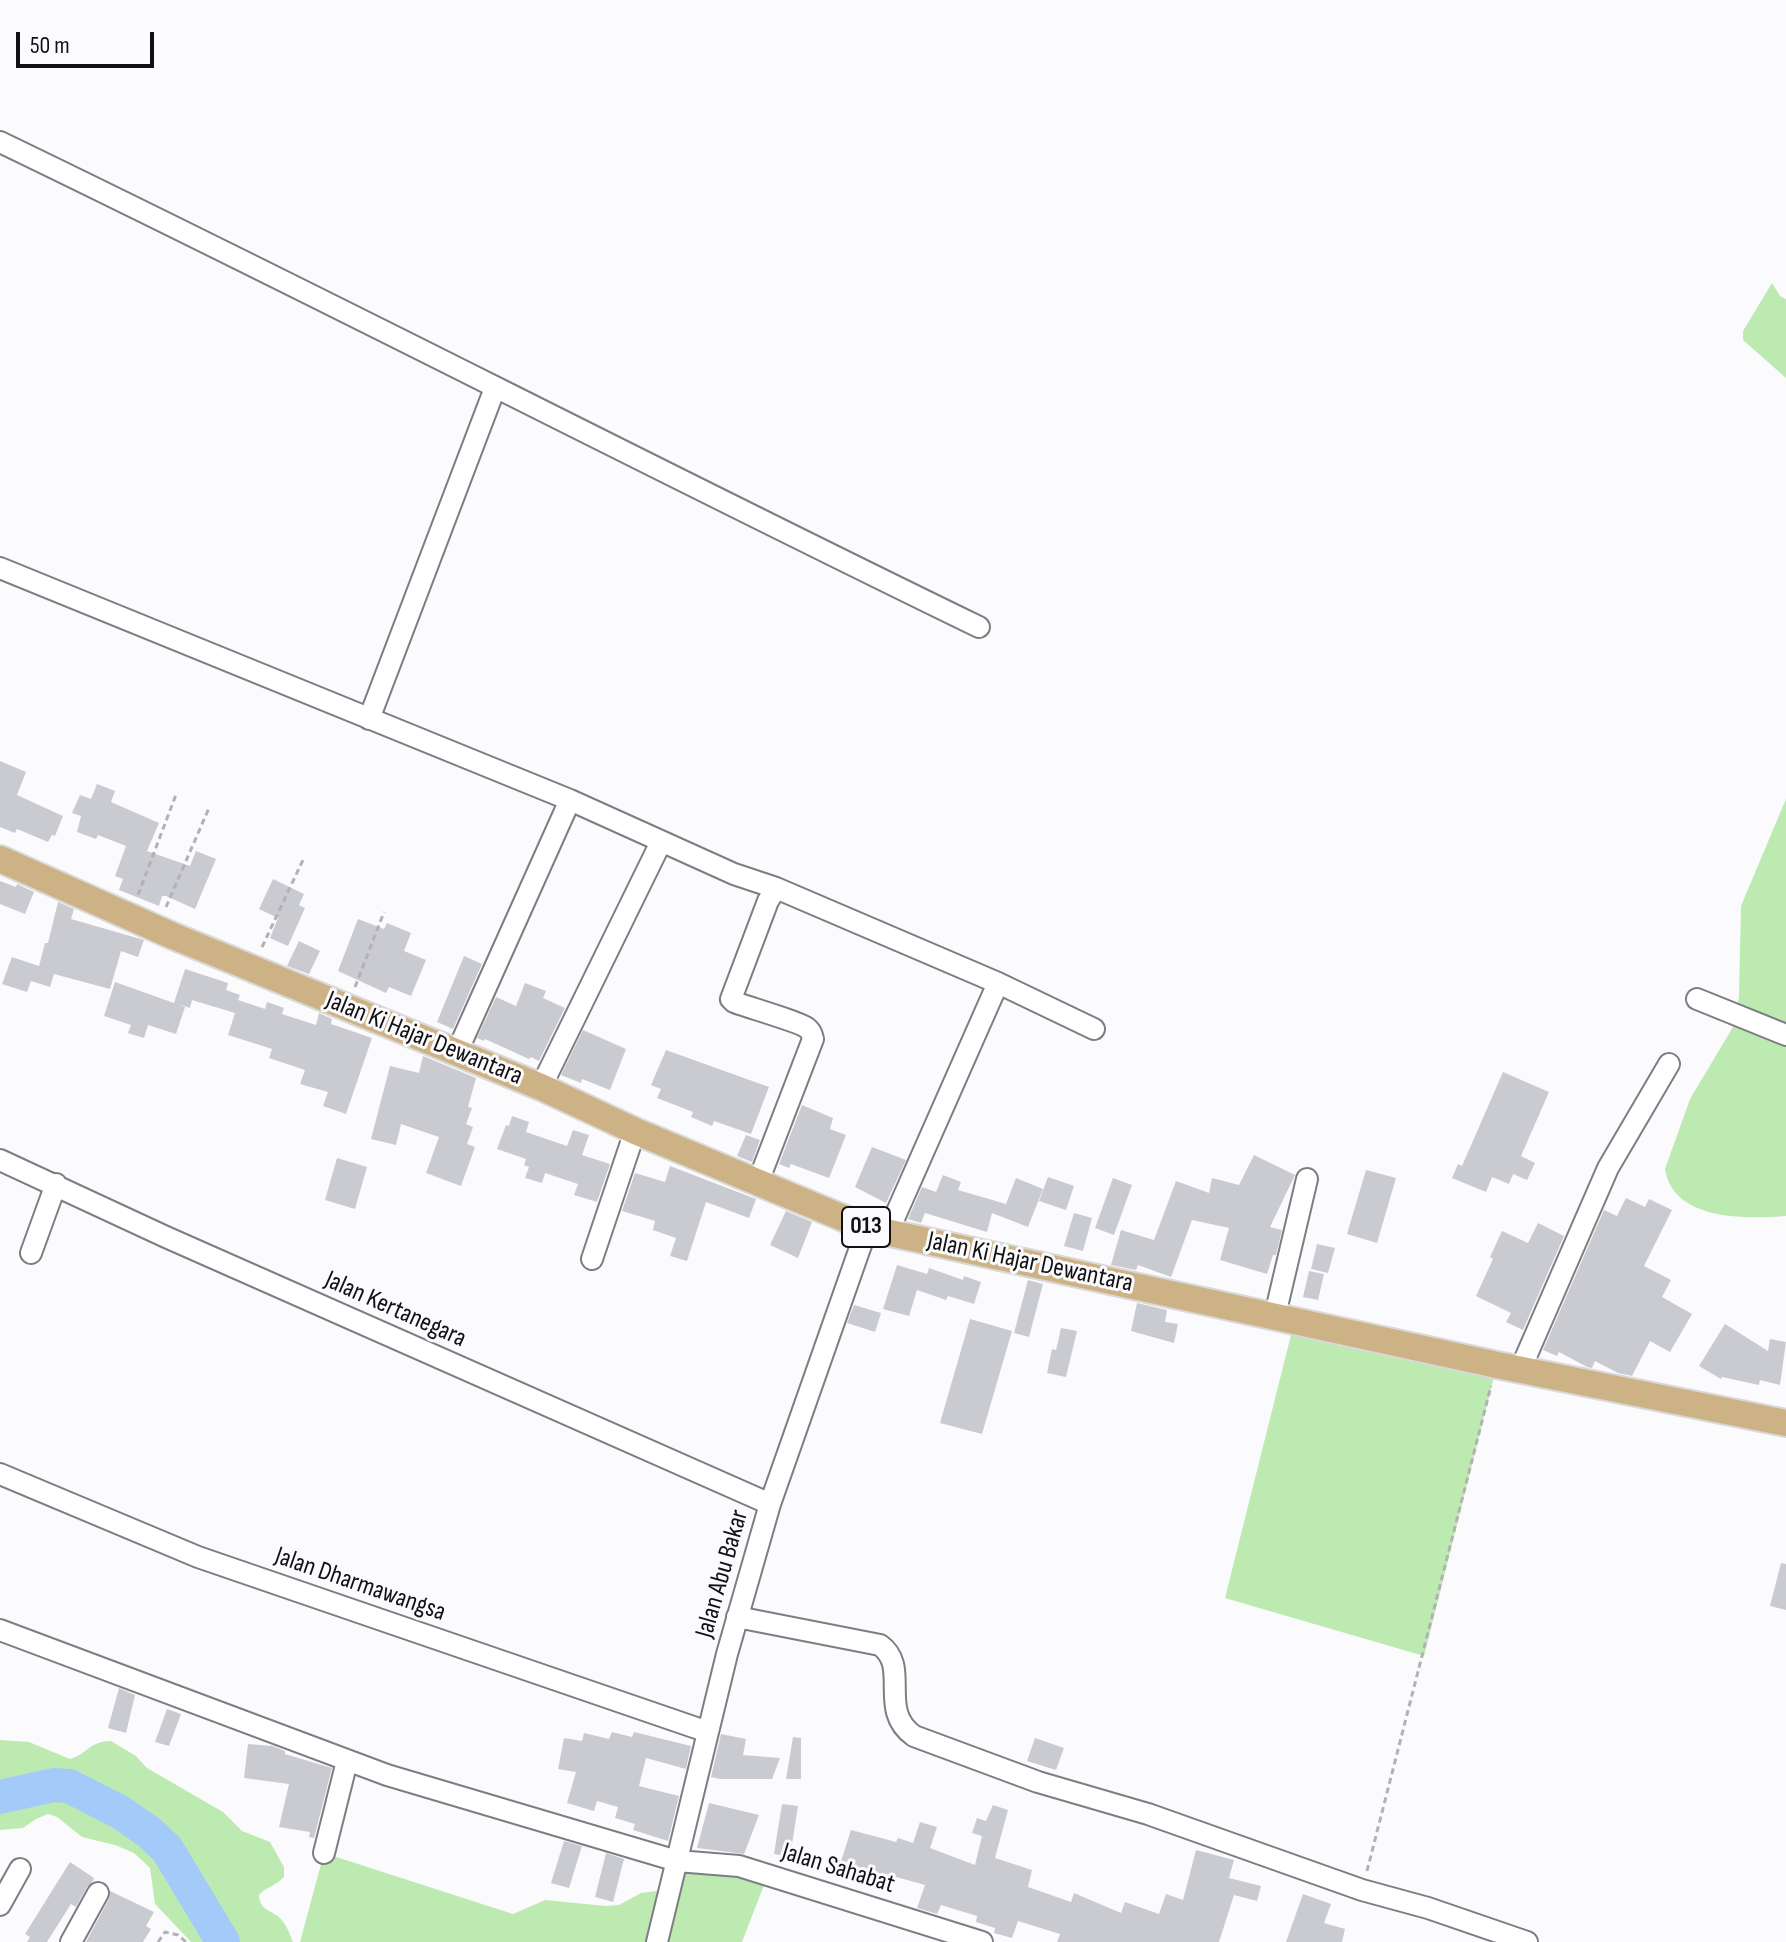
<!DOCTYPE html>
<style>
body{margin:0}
#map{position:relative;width:1786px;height:1942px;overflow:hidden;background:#fbfbfe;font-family:"Sofia Sans Condensed",sans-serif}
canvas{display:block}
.scale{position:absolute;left:16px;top:32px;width:138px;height:36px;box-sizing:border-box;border:4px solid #111113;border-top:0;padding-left:10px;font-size:24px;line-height:28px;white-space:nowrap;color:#111113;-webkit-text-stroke:6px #fbfbfe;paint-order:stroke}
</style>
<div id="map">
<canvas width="1786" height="1942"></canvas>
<div class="scale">50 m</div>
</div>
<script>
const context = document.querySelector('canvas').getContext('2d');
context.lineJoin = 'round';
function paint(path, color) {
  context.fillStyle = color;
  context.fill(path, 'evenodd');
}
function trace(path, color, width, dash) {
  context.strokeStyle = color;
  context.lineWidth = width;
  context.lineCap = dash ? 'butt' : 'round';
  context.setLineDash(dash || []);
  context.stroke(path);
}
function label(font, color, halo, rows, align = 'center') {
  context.font = font + ' "Sofia Sans Condensed",sans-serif';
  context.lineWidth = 6;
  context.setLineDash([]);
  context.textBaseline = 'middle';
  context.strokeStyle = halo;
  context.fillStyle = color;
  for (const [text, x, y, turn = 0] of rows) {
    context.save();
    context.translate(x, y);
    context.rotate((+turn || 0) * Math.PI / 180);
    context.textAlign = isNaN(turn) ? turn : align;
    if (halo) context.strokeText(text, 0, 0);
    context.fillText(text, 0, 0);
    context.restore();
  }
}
paint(new Path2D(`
 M1772 283 1780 296 1786 299V378L1743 340V331Z
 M1786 799V1216C1746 1219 1673 1221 1665 1169L1690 1099 1733 1027 1739 997 1741 906Z
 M1295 1319 1497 1365 1424 1656 1225 1598Z
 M0 1740 29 1742 70 1759C90 1753 87 1742 111 1741L136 1756 147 1768 223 1812 242 1831 270 1842 284 1867V1877C276 1886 266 1887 259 1895 260 1911 270 1909 280 1918 286 1924 290 1934 293 1942H191L155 1904 150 1868 134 1853 115 1845 82 1837 57 1817 48 1814 36 1819 23 1828 0 1830Z
 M324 1853 513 1914 545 1900 606 1906 619 1905 641 1893 663 1890 677 1861 768 1875 742 1942H300Z`), '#bceab0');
trace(new Path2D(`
 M0 1797 54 1785 69 1786 120 1812 150 1833 167 1849 223 1942`), '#a4cafa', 34);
paint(new Path2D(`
 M0 761 26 772 17 795 63 816 55 836 52 835 48 842 17 829 15 833 0 827Z
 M97 784 115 791 111 802 159 823 147 851 190 866 196 851 216 859 195 909 166 896H162L159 906 119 890 123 879 115 876 126 846 98 835 96 839 77 832 81 816 72 813 80 795 91 799Z
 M273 879 304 894 299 905 305 908 288 946 270 938 278 918 259 909Z
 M0 881 16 887 17 884 34 892 25 914 0 904Z
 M58 902 74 909 71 919 144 940 138 957 121 951 110 989 54 974 50 987 31 981 27 992 2 984 12 957 39 966 45 943H48Z
 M358 919 384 929 387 923 411 933 404 951 426 960 411 996 389 987 386 993 338 971Z
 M299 941 320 951 309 974 287 966Z
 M464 956 482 964 453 1029 437 1022Z
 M185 969 228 983 226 990 240 995 238 1000 265 1009 267 1002 284 1008 282 1014 316 1025 319 1013 332 1019 331 1024 372 1038 346 1114 323 1106 328 1092 300 1084 305 1070 269 1058 272 1049 228 1035 235 1013 192 1000 190 1008 178 1004 185 1007 176 1034 148 1025 144 1038 128 1033 131 1025 104 1016 115 982 174 1003Z
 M525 983 546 991 543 998 565 1008 539 1061 531 1057 529 1059 485 1039 484 1041 477 1038 496 997 516 1006Z
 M583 1030 626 1049 610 1090 582 1079 581 1083 561 1075Z
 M666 1050 769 1087 751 1134 714 1121 712 1126 691 1117 693 1112 657 1098 661 1089 651 1085Z
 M423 1056 476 1078 468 1107 472 1108 466 1124 473 1127 467 1144 475 1147 461 1186 426 1173 439 1137 401 1124 396 1145 371 1139 390 1066 419 1073Z
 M1503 1072 1549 1092 1521 1156 1535 1163 1527 1180 1513 1174 1509 1184 1492 1177 1486 1192 1452 1178 1458 1164 1462 1166Z
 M802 1105 833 1118 830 1129 846 1135 829 1178 791 1164 789 1168 779 1164Z
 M512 1116 529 1122 526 1132 567 1146 573 1130 589 1135 582 1155 610 1164 597 1202 574 1195 578 1184 545 1173 542 1183 525 1178 529 1167 524 1165 526 1159 497 1149 506 1125 509 1126Z
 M746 1135 760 1140 752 1162 737 1156Z
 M872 1147 906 1160 886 1203 855 1187Z
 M1254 1155 1295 1175 1270 1227 1282 1230 1276 1255H1273L1267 1274 1220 1260 1229 1228 1192 1220 1171 1277 1138 1265 1136 1270 1111 1265 1121 1230 1154 1240 1176 1181 1209 1193 1212 1178 1239 1185Z
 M337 1158 367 1167 355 1209 325 1200Z
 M670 1166 756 1199 749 1218 706 1202 687 1261 670 1256 676 1238 653 1230 655 1221 622 1211 635 1173 665 1182Z
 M1366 1170 1396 1178 1377 1243 1347 1234Z
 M943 1175 961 1182 958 1190 1006 1204 1016 1178 1043 1189 1028 1227 992 1213 987 1232 925 1213 921 1223 908 1219 922 1187 936 1192Z
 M1048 1177 1074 1186 1066 1210 1039 1201Z
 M1113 1178 1132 1185 1114 1235 1095 1228Z
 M1626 1198 1645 1207 1649 1199 1672 1210 1644 1266 1671 1280 1662 1297 1692 1314 1670 1352 1650 1341 1632 1376 1618 1373 1595 1361 1592 1368 1587 1367 1559 1352 1557 1356 1543 1350 1604 1210 1617 1216Z
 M786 1211 812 1222 798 1258 770 1245Z
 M1074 1213 1092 1218 1083 1251 1064 1246Z
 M1538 1223 1564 1236 1523 1330 1506 1322 1511 1313 1476 1296 1493 1259 1490 1257 1502 1231 1528 1243Z
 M1317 1244 1335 1248 1328 1273 1311 1269Z
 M897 1265 927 1274 929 1268 963 1280 964 1276 981 1282 974 1304 948 1296 946 1300 917 1290 909 1316 883 1309Z
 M1309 1271 1324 1274 1318 1300 1303 1297Z
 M1028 1280 1043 1284 1029 1337 1014 1333Z
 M1137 1303 1167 1310 1165 1322 1178 1324 1174 1343 1131 1331Z
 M854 1305 881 1313 875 1332 847 1323Z
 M970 1319 1012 1331 982 1434 940 1423Z
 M1725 1324 1768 1351 1770 1339 1786 1342 1780 1385 1760 1380 1759 1385 1722 1377 1721 1379 1699 1366Z
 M1061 1328 1077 1331 1066 1377 1047 1373 1052 1349 1056 1350Z
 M1781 1563 1786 1564V1610L1770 1606Z
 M119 1688 135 1695 126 1733 108 1728Z
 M167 1709 181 1714 169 1746 155 1742Z
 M612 1732 632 1737 634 1732 691 1746 686 1769 646 1758 639 1786 679 1796 668 1841 633 1830 635 1824 615 1818 618 1807 597 1801 594 1811 567 1803 576 1772 558 1769 564 1738 582 1741 584 1733 609 1739Z
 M721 1734 746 1739 743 1755 780 1758 772 1779H720L711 1777Z
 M793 1737 801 1738V1779H786Z
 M1035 1738 1064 1748 1056 1770 1027 1761Z
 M248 1744 273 1746 285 1751V1754L332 1768 314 1838 309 1837 310 1832 279 1827 289 1784 244 1778Z
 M709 1803 759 1815 744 1854 697 1848Z
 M782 1804 798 1806 790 1857 774 1854Z
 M993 1805 1008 1810 995 1858 1032 1870 1028 1887 1071 1902 1074 1893 1121 1913 1125 1902 1159 1914 1166 1894 1183 1900 1196 1850 1234 1860 1229 1878 1261 1886 1257 1901 1234 1895 1219 1942H1057L1060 1934 1018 1921 1012 1938 994 1933 995 1928 976 1922 977 1916 941 1905 937 1914 917 1908 925 1885 882 1873 878 1885 857 1878 855 1883 836 1877 851 1830 896 1842 898 1838 913 1843 920 1822 937 1827 930 1848 975 1865 982 1836 972 1833 977 1818 986 1821Z
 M564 1841 582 1846 569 1888 551 1883Z
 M606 1853 624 1859 613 1902 595 1897Z
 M70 1862 94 1878 93 1881 87 1887 76 1907 71 1904 47 1942H27L30 1937 25 1934Z
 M110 1891 154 1912 146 1926 151 1929 143 1942H86L109 1899Z
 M1303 1894 1331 1904 1324 1923 1345 1929 1342 1942H1286Z`), '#cacad1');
const minor = new Path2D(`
 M0 142C328 300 651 468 979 627
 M0 568 570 800 734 874 776 888 998 983 1094 1029
 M369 719 495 388
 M1697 999 1786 1035
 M457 1052 570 800
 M541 1087 661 842
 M0 1160 166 1237 770 1504
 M758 1182 813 1039C811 1033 812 1032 807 1028 800 1022 747 1007 734 1002L731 999 768 901 776 888
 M888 1232 998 983
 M31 1253 56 1184
 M592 1259 635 1131
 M1275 1315 1307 1179
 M1521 1368 1608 1168 1669 1064
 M0 1474 198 1557 708 1732
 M737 1617 880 1645C911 1667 877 1710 914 1736L1038 1782 1148 1814 1362 1890 1428 1908 1527 1942
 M0 1630 387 1775 677 1861 739 1866 982 1942
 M324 1853 347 1761
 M0 1905 20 1869
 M71 1942 98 1893
 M657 1942 727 1654 770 1504 867 1228`);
const major = new Path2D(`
 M0 859 173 936 541 1087 635 1131 867 1228 1497 1365 1786 1423`);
trace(minor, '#7d7e84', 24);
trace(major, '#d9d9d9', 30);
trace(new Path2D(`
 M138 895 177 792
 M166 907 209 808
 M262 947 303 860
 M355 987 384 912
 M1367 1871 1491 1386
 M158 1942 165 1932 178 1935 186 1942`), '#b2b2b5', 3, [6, 4]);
trace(minor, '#fff', 20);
trace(major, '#cdb285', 26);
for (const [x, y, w] of [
 [866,1227,48]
]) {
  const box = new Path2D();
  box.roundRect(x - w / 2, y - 20, w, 40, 6);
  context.fillStyle = '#fbfbfe';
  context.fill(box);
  trace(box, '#111113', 2);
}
label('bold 24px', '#111113', null, [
 ["013",866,1227]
]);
label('26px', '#111113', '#fbfbfe', [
 ["Jalan Ki Hajar Dewantara",424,1039,22],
 ["Jalan Ki Hajar Dewantara",1030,1263,12],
 ["Jalan Kertanegara",395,1310,24],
 ["Jalan Abu Bakar",723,1574,-74],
 ["Jalan Dharmawangsa",360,1585,19],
 ["Jalan Sahabat",838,1869,17]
]);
</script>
